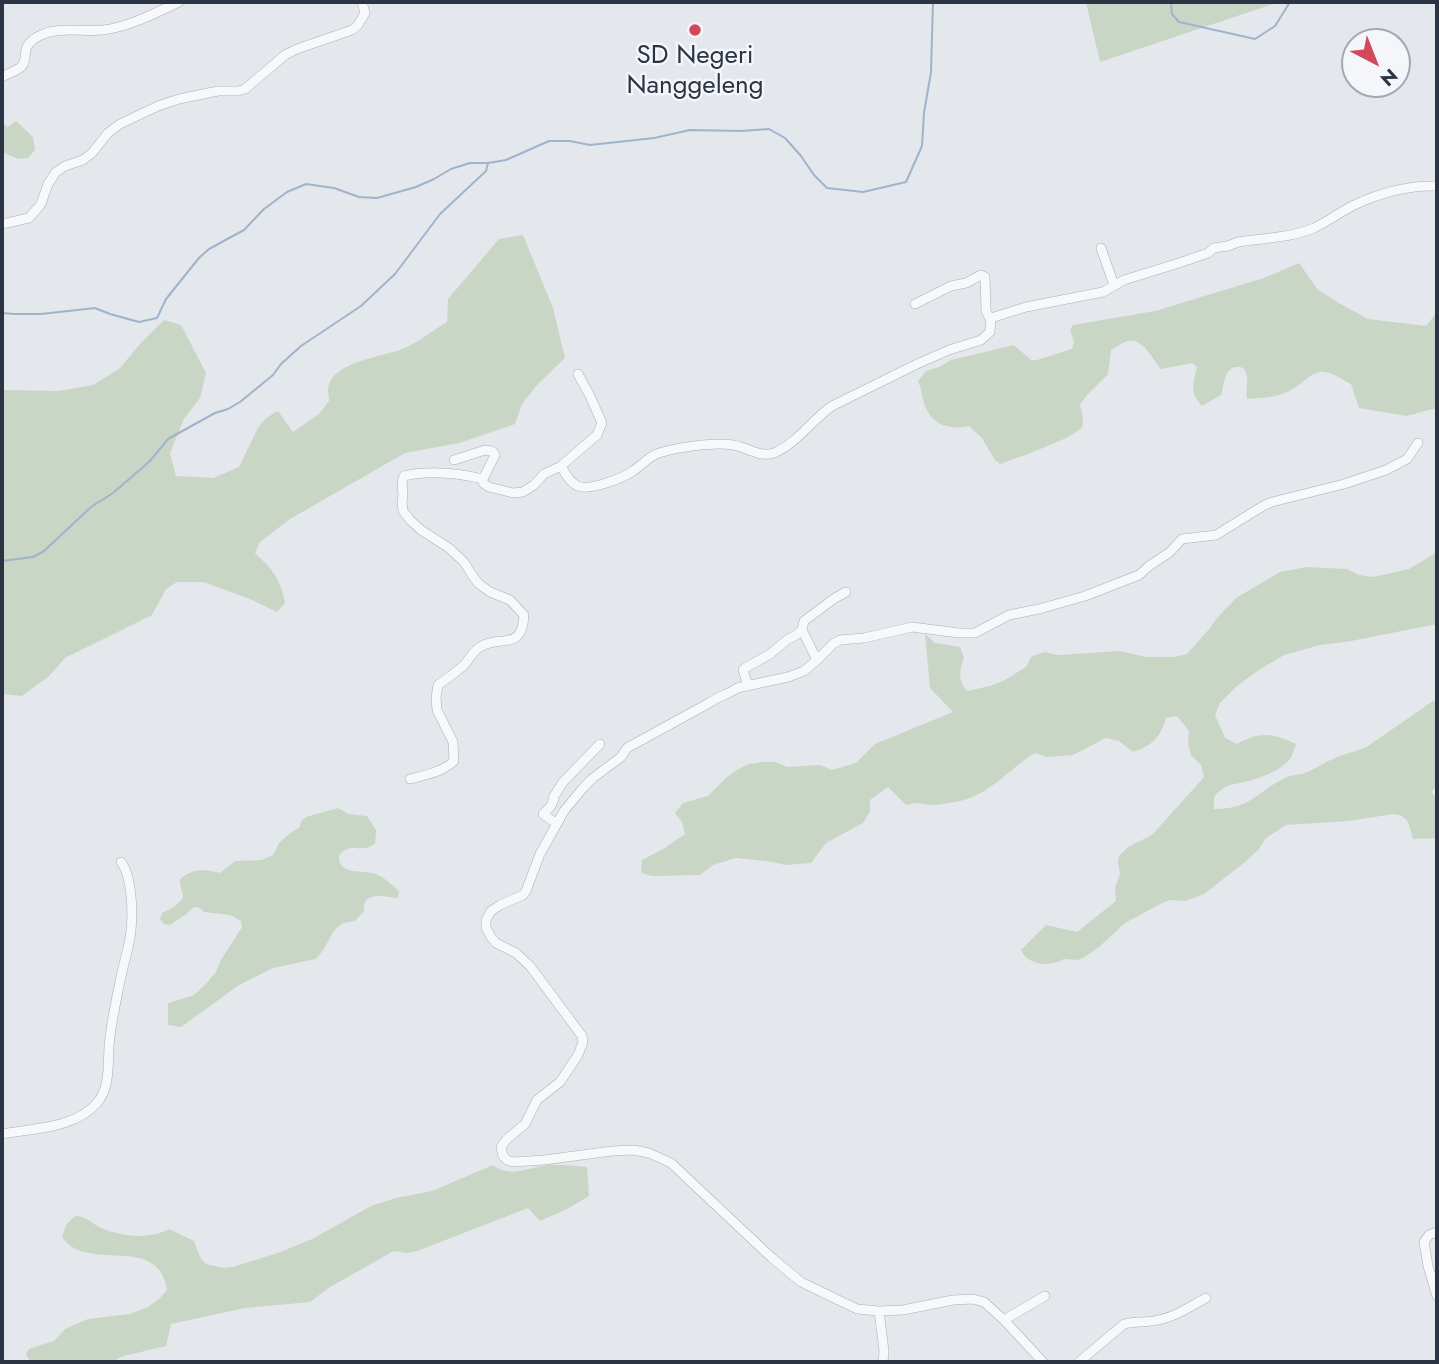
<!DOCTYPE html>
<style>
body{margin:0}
#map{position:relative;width:1439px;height:1364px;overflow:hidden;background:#e4e7ec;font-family:Jost,sans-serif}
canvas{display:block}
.frame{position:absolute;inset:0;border:4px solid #2b3445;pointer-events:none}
.north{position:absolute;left:1341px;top:28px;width:70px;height:70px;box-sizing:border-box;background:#f4f6f9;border:2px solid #a4a8b1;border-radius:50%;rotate:138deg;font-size:19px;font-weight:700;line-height:28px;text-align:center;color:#2b3445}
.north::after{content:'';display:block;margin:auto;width:24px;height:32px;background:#d1495b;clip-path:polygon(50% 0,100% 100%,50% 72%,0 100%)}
</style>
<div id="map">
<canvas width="1439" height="1364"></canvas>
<div class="frame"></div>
<div class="north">N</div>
</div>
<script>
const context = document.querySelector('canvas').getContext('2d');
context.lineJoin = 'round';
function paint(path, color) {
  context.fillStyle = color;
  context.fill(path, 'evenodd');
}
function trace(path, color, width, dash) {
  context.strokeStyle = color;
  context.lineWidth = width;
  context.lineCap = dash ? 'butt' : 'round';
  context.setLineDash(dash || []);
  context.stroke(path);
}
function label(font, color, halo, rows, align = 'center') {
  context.font = font + ' Jost,sans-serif';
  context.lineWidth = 5;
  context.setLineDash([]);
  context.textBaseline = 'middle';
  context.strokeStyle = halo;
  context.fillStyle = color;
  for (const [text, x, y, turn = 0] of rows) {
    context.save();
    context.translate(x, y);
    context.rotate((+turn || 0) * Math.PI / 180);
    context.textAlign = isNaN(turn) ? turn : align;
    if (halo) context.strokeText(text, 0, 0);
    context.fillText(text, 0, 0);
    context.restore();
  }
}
paint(new Path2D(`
 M1086 2H1279L1100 62Z
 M16 121 33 137 35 150 28 158 18 159 2 152V123L8 127Z
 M523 235 553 308 565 358 537 385 522 404 515 424 459 443 405 453 290 519 260 542 255 553C272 569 281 579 285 603L277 612 250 599 203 582H177L166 589 152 615 65 658 49 676 22 696 2 694V390L59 391 93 385 119 369 141 343 164 320 181 325 206 373 200 398 184 419 170 453 176 476 213 478 239 467 258 428C263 420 270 415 278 411L293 432 319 414 329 401C329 396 327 390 329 385 334 363 382 356 400 350 416 344 432 331 447 322L448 299 499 239Z
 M1299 263 1318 290 1344 306 1368 319 1426 326 1437 312V408L1406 416 1359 408 1351 384C1342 380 1330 370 1320 372 1310 374 1304 382 1296 387 1282 397 1264 398 1247 399 1245 391 1250 379 1245 371 1244 368 1240 366 1236 367 1224 368 1224 386 1221 395L1202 406C1189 390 1193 385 1197 367L1192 363 1161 369C1152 359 1143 337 1127 341 1122 343 1116 347 1111 350L1108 374 1087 395 1080 405C1081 412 1085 420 1082 427 1077 437 1014 459 1000 464L995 460 982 438 969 426C952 430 933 426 926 408 922 399 922 390 918 381L926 371 939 367 951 360 1014 345 1031 360H1037L1072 349 1074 342 1070 330 1073 325 1155 311 1264 278Z
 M1437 552V624L1346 642 1320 645 1284 655 1259 670 1238 685 1220 703 1215 715 1225 738 1237 744C1260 731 1272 733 1296 744 1294 749 1293 755 1290 759 1281 770 1263 777 1249 781 1232 786 1228 781 1214 797V809C1253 809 1256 791 1287 777 1292 775 1297 775 1303 774 1314 769 1326 762 1337 757 1348 753 1358 751 1368 746L1433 701 1437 700V786L1431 792 1437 798V838L1413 839C1409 825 1409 815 1393 814L1349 821 1286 825 1266 838 1259 849 1245 862 1204 894 1185 901 1171 900 1164 902 1125 923 1099 947 1083 958 1077 960 1064 959C1050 967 1028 966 1021 950L1046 925 1077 932 1116 901 1115 888 1120 874 1118 862 1119 856 1128 847 1152 835 1204 777 1201 765 1191 755 1188 743 1189 731 1177 716 1166 718C1160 738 1153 745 1133 752L1119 741 1106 738 1073 755 1046 757 1035 753C1007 770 990 796 955 802 948 803 940 805 933 805 921 805 920 801 906 805L888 787 870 800V812L863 823 826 843 811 863 785 865 773 862 736 858 713 865 700 875 652 876 641 873 642 860 665 848 685 834 682 822 675 813 683 803 708 796 726 778 737 770 749 764 762 762H775L787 767 820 765 832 770 856 763 875 744 953 712 930 688 925 634 935 643 960 647 964 658C959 671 958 680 967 691L990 686 1005 680 1026 667 1032 656 1045 652 1058 655 1120 651 1146 657H1175L1187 654 1210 628 1217 618 1236 598 1280 572 1306 567 1347 569 1359 575 1373 577 1409 569Z
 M338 808 348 814 367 816 376 830 375 844C372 845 368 848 365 848 353 850 350 844 339 855 338 877 363 869 375 874 384 877 392 885 399 891L398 898C384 897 362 890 364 911L355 921 343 923 338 927 333 932 324 949 316 959 273 968 239 985 181 1027 168 1025V1003L194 995 204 986 216 972 221 960 242 927 241 921 230 915 204 912 200 908 194 907 185 915 170 925 164 924 160 919 162 913 174 907 183 898C183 890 179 886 180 879 192 868 206 869 220 873L235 861 262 860 273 855 279 843 289 834 300 827 301 821 306 817Z
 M493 1165C510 1179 529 1167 548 1165 561 1164 574 1166 587 1167L589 1196 567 1209 540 1221 528 1208 425 1248C419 1250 412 1253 406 1253 400 1252 398 1251 392 1252L330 1287 310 1302 245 1308 171 1324 166 1346 124 1356 111 1362H30L26 1354 29 1349 54 1341 65 1329 88 1319 130 1314 148 1307 159 1299 167 1290C159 1232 86 1274 62 1237L66 1225 75 1216C86 1216 90 1222 99 1227 121 1237 148 1240 169 1229L194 1241 201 1259 206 1264 223 1268 232 1267 278 1253 312 1239 371 1206 396 1198 432 1191Z`), '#c9d6c5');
trace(new Path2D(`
 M1171 2 1172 14 1179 22 1255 39 1275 26 1290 2
 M2 313 14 314H41L95 308 110 314 139 322 157 318 166 299 199 258 209 249 244 230 264 209 287 192 306 184 334 188 359 197 377 198 416 187 434 179 451 169 470 163H488L506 160 549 141H570L590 145 654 138 690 130 741 131 769 129 785 138 801 156 814 175 827 188 863 192 906 182 922 146 924 113 931 72 933 2
 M2 561 33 557 44 551 91 507 113 493 150 461 168 439 215 413 228 409 240 402 273 375 281 364 301 346 361 306 395 274 440 214 486 171 488 163`), '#9fb4cc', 2);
const minor = new Path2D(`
 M2 77C7 74 16 71 21 67 31 57 17 48 39 36 57 26 83 32 103 30 129 27 155 13 179 2
 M2 224 29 218 41 204 48 184 56 172 65 166 83 160 92 153 108 133 120 124 158 106 179 99 218 91H238L245 89 285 55 297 49 352 30 358 25 365 13 362 2
 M1101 248 1114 285
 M915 304 951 286 966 283 981 275 985 277 986 311 990 319
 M454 460 485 450 492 451 495 455 483 479V483L489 487 513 493 523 492 534 485 544 474 561 466C565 473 570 483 578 486 590 491 623 478 633 471 642 465 649 456 659 453 678 447 714 442 733 445 748 447 759 458 774 453 796 444 813 419 832 406L917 364 949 350 981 340 990 332 991 318 1026 307 1103 292 1124 280 1179 263 1208 253 1214 248 1228 246 1238 242C1263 238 1290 238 1314 228 1327 222 1339 213 1352 206 1379 193 1407 185 1437 186
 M561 466 597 435 602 423 590 396 578 374
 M802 630 817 660
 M748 686 743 670 745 668 770 654 787 640 796 635 802 630 804 621 835 598 846 592
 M410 779C426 775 442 772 454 761L453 742 437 710 436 698 438 685C447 678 457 672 465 664 470 658 473 651 480 647 499 634 522 653 524 615L510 600 490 592 478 583 472 575 464 562 449 548 421 530 410 520 403 511 402 502 403 496 402 482 404 476C430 470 457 473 483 479
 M557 824 543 814 551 806 554 799 553 798 563 782 600 744
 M2 1134C33 1128 74 1129 97 1103 110 1088 108 1065 109 1046 111 1022 117 996 122 972 125 958 130 944 131 930 133 913 132 876 121 862
 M1437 1232 1429 1235 1424 1242 1428 1266 1437 1296
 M879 1311 884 1351 883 1362
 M1004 1320 1045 1296
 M1043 1362 1004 1320 984 1302 973 1299 953 1300 903 1310 879 1311 857 1309 801 1282 772 1258 671 1163 649 1153 633 1150 612 1151 544 1160 513 1162 507 1160 503 1156 501 1147 507 1139 525 1124 537 1100 560 1082 578 1055 583 1042 582 1036 565 1013 530 966 516 953 496 943 491 937 486 928V920L491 911 500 905 523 895 526 891 540 854 564 811 583 788 593 778 621 757 627 748 709 703C718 696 728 695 737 688L788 677 804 671 817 660 833 644 840 640 864 638 912 627 959 633H975L1009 615 1039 609 1085 596 1139 575 1149 566 1170 552 1182 539 1216 535 1263 506 1272 502 1344 484 1386 470 1407 459 1418 443
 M1079 1362 1124 1324C1135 1321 1147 1323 1158 1320 1175 1317 1191 1306 1206 1298`);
trace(minor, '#a9aeb7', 10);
trace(minor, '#f7f8fa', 9);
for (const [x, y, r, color] of [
 [695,30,7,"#d1495b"]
]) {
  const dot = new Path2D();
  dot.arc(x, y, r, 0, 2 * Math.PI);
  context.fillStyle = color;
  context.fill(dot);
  trace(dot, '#f4f6f9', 2.5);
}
label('26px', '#2b3445', '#f4f6f9', [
 ["SD Negeri",695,57],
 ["Nanggeleng",695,87]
]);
</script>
